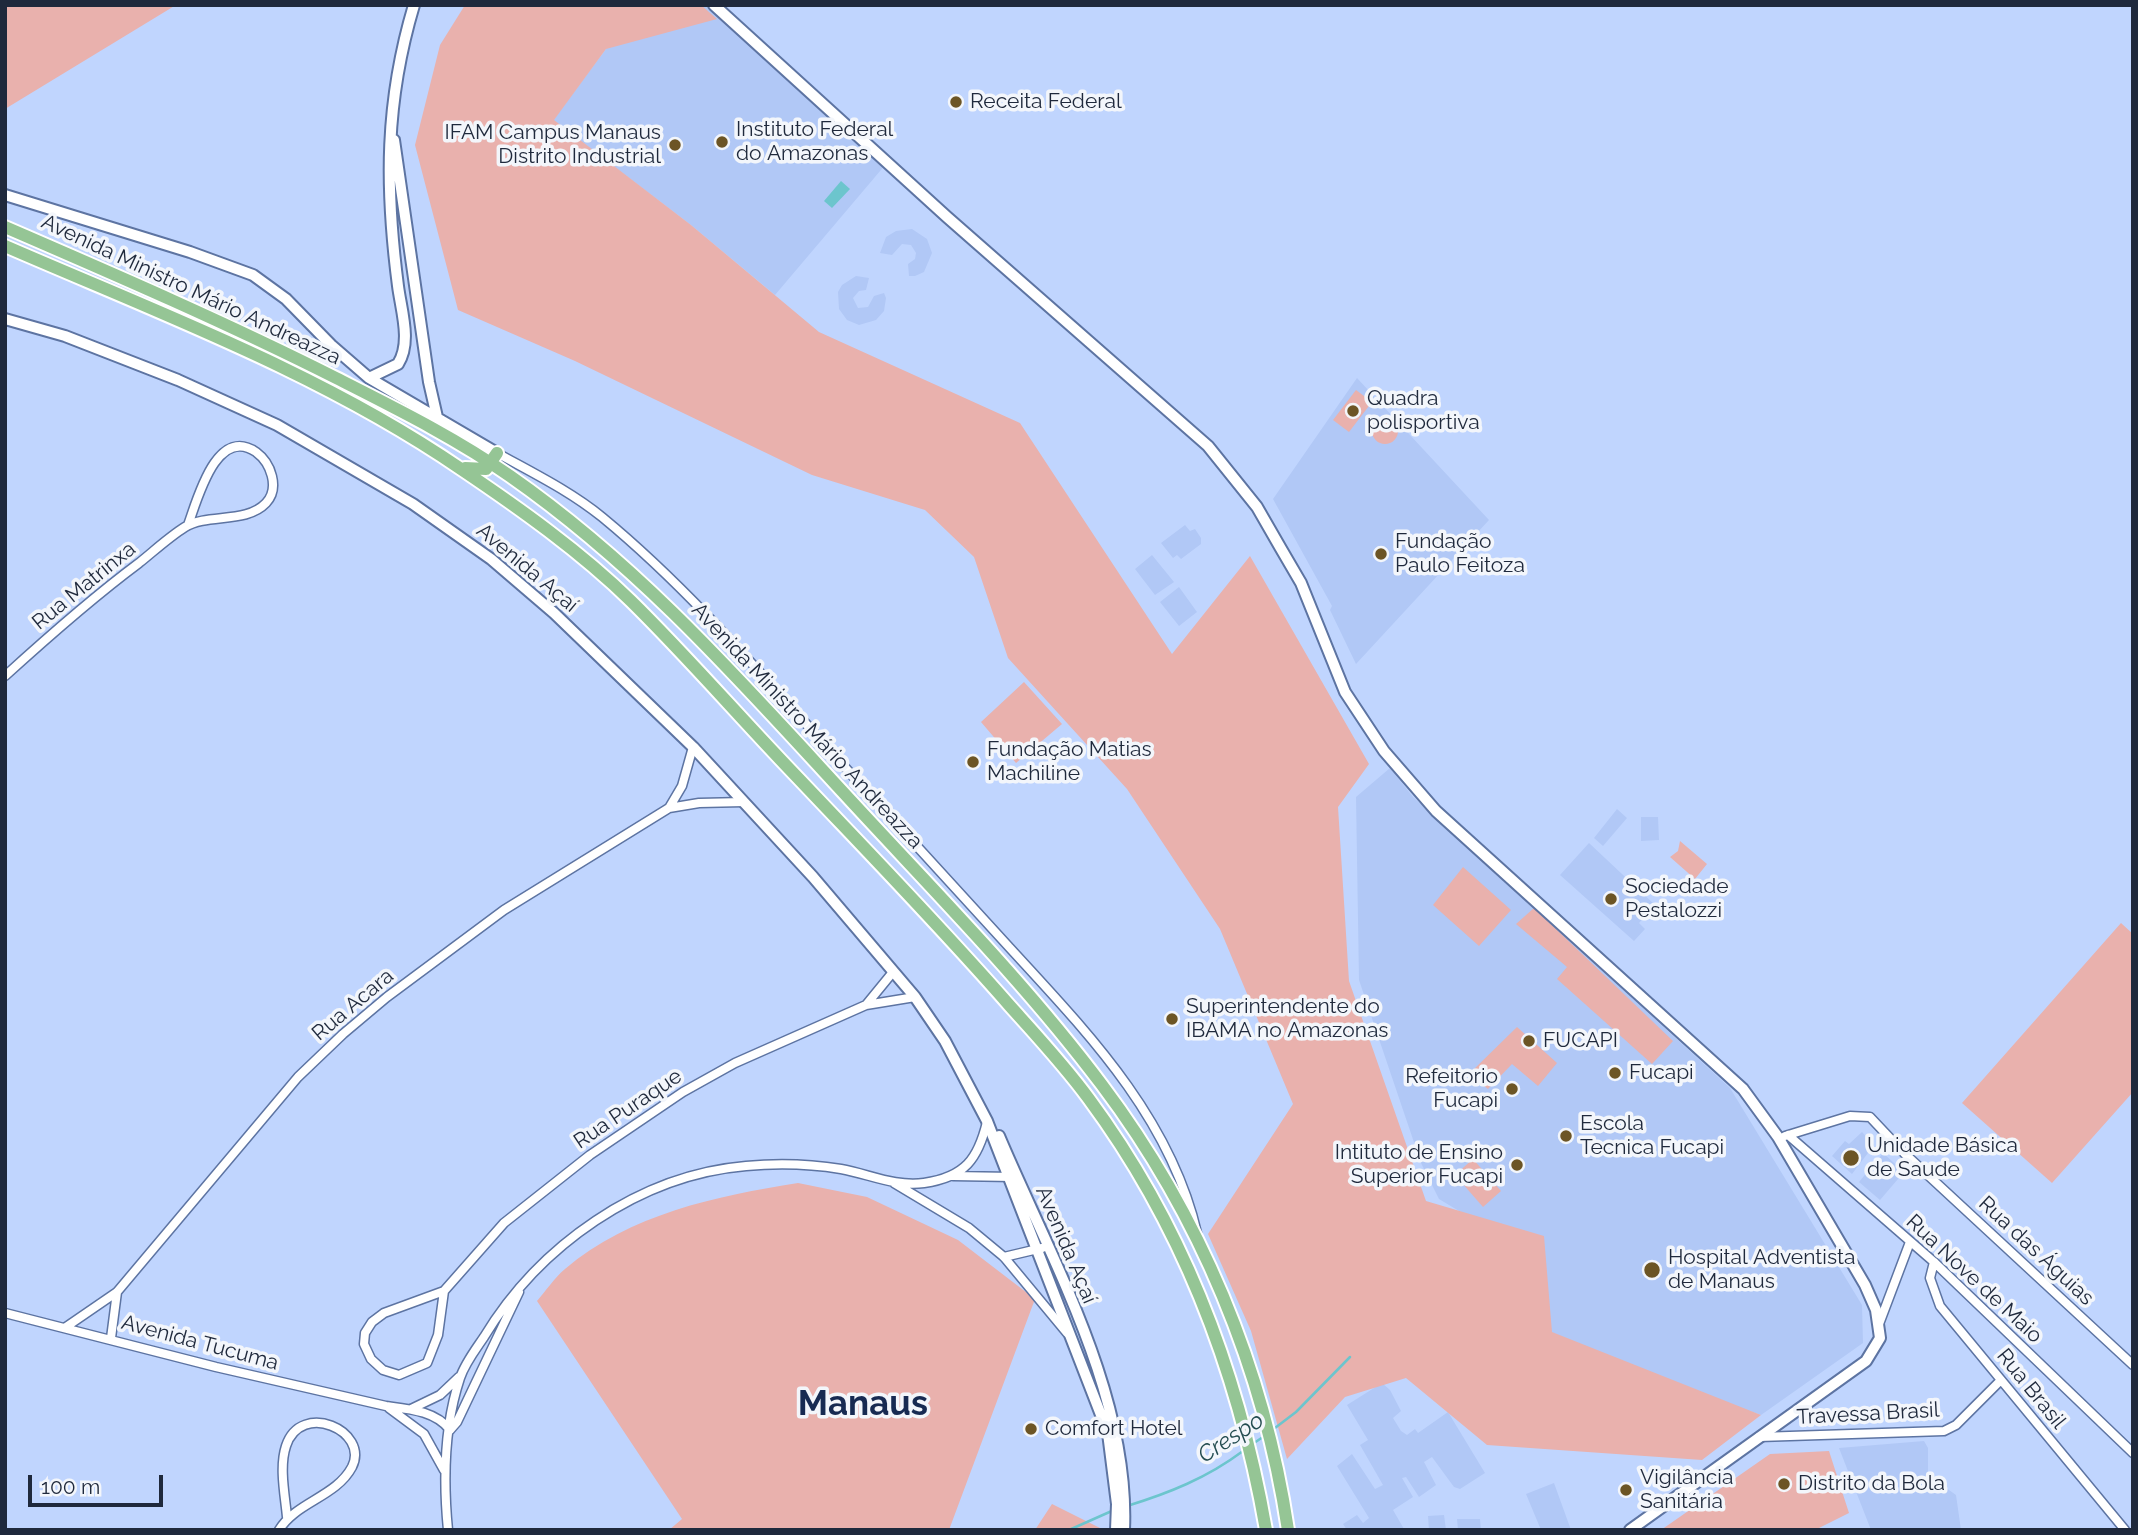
<!DOCTYPE html>
<meta charset="utf-8">
<style>
body{margin:0}
#map{position:relative;width:2138px;height:1535px;overflow:hidden;background:#c0d5fe;font-family:Raleway,sans-serif}
canvas{display:block}
.frame{position:absolute;inset:0;border:7px solid #1f293c;pointer-events:none}
.scale{position:absolute;left:28px;top:1475px;width:135px;height:32px;box-sizing:border-box;border:4px solid #1f293c;border-top:0;padding-left:9px;font-size:21px;line-height:24px;white-space:nowrap;color:#1f293c;-webkit-text-stroke:5px #f3f6fb;paint-order:stroke}
</style>
<div id="map">
<canvas width="2138" height="1535"></canvas>
<div class="frame"></div>
<div class="scale">100 m</div>
</div>
<script>
const context = document.querySelector('canvas').getContext('2d');
context.lineJoin = 'round';
function paint(path, color) {
  context.fillStyle = color;
  context.fill(path, 'evenodd');
}
function trace(path, color, width, dash) {
  context.strokeStyle = color;
  context.lineWidth = width;
  context.lineCap = dash ? 'butt' : 'round';
  context.setLineDash(dash || []);
  context.stroke(path);
}
function label(font, color, halo, rows, align = 'center') {
  context.font = font + ' Raleway,sans-serif';
  context.lineWidth = 7;
  context.setLineDash([]);
  context.textBaseline = 'middle';
  context.strokeStyle = halo;
  context.fillStyle = color;
  for (const [text, x, y, turn = 0] of rows) {
    context.save();
    context.translate(x, y);
    context.rotate((+turn || 0) * Math.PI / 180);
    context.textAlign = isNaN(turn) ? turn : align;
    if (halo) context.strokeText(text, 0, 0);
    context.fillText(text, 0, 0);
    context.restore();
  }
}
paint(new Path2D(`
 M648 5H712L886 164 775 295 691 225 553 120 606 49Z
 M912 229 927 239 932 253 924 272 915 276H909L908 264 915 259 916 253 911 245 902 244 892 255 880 253 886 237 896 231Z
 M856 276 869 278 866 290 859 291 853 298 858 308 868 307 874 296 884 293 886 298 884 311 876 320 859 325 847 320 839 309 838 292 842 285Z
 M1357 378 1489 520 1356 664 1330 610 1332 606 1273 499Z
 M1185 525 1190 531 1195 529 1201 538V544L1181 559 1177 555 1173 558 1161 543Z
 M1152 555 1174 582 1155 595 1135 569Z
 M1179 587 1197 612 1179 626 1160 602Z
 M1390 768 1413 797 1730 1088 1862 1305 1863 1343 1761 1415 1454 1306 1474 1220 1439 1199 1421 1163 1359 980 1356 797Z
 M1617 809 1627 818 1603 846 1594 838Z
 M1641 817H1658L1659 840 1641 841Z
 M1589 843 1655 905 1639 923 1645 929 1634 941 1560 875Z
 M1862 1132 1874 1145 1852 1174 1832 1156 1845 1141 1849 1144Z
 M1883 1153 1904 1172 1880 1200 1859 1182Z
 M1382 1383 1390 1390 1401 1411 1393 1418 1401 1431 1407 1435 1415 1429 1418 1433 1448 1412 1485 1473 1460 1489 1454 1487 1432 1457 1424 1462 1436 1485 1419 1497 1406 1477 1402 1478 1413 1497 1393 1510 1404 1529 1347 1530 1343 1524 1357 1515 1363 1523 1369 1518 1337 1466 1352 1454 1375 1489 1383 1485 1360 1445 1368 1440 1347 1405Z
 M1924 1441 1928 1448V1475L1956 1495 1961 1530H1871L1839 1448Z
 M1554 1483 1571 1530H1541L1526 1494Z
 M1444 1515 1446 1530H1429L1428 1516Z
 M1457 1519H1480L1481 1530H1458Z`), '#b1c8f6');
paint(new Path2D(`
 M5 5H176L5 109Z
 M465 5H701L717 19 606 49 554 120 691 225 819 332 1020 423 1172 654 1250 556 1369 764 1338 807 1349 981 1426 1201 1544 1236 1552 1332 1761 1415 1702 1460 1487 1445 1406 1378 1345 1397 1287 1459 1251 1331 1208 1234 1293 1104 1220 929 1127 789 1008 658 974 557 925 510 812 475 575 361 458 310 415 145 440 45Z
 M1356 390 1372 402 1349 432 1333 420Z
 M1372 431a13 13 0 1 1 26 0a13 13 0 1 1-26 0Z
 M1024 682 1062 724 1016 763 981 722Z
 M1680 841 1707 864 1695 879 1670 857 1678 851Z
 M1463 867 1511 910 1479 946 1433 905Z
 M1534 908 1673 1041 1652 1064 1557 979 1567 967 1516 924Z
 M2121 923 2133 934V1092L2052 1183 1962 1103Z
 M1517 1027 1557 1063 1538 1086 1512 1064 1488 1089 1469 1074Z
 M1473 1159 1501 1191 1483 1207 1455 1175Z
 M798 1183 867 1197 958 1240 1035 1299 949 1530H669L682 1519 537 1301C546 1291 554 1278 565 1269 630 1214 716 1196 798 1183Z
 M1829 1451 1849 1513 1815 1530H1661L1770 1454Z
 M1052 1504 1102 1529V1530H1035Z`), '#e9b1ad');
paint(new Path2D(`
 M841 181 850 189 832 208 824 201Z`), '#6cc5cd');
trace(new Path2D(`
 M1271 1431 1296 1412 1350 1357
 M1251 1445 1263 1437
 M1127 1506C1169 1493 1207 1478 1243 1451
 M1069 1530 1114 1510`), '#6cc5cd', 2.5);
const street = new Path2D(`
 M497 453C533 473 570 491 602 517 698 596 778 694 861 785 911 839 960 893 1009 947 1087 1032 1170 1117 1197 1233
 M5 676C49 636 92 598 139 563 154 551 169 537 185 527 208 513 246 524 266 503 280 488 271 463 256 452 216 425 197 501 188 525
 M669 808 682 786 693 747
 M866 1005 893 972
 M1788 1135 1934 1262 2133 1453
 M1785 1136 1850 1116 1870 1117 1904 1153 2133 1365
 M953 1176 1013 1177
 M894 1183 969 1228 1004 1257 1067 1333
 M1004 1257 1042 1248
 M1934 1262 1930 1278 1940 1306 2125 1530
 M444 1291 438 1335 427 1363 399 1375 383 1370 371 1359 364 1344 365 1333 372 1322 384 1313 444 1291 504 1223 590 1155 683 1092 735 1063 866 1005 915 997
 M5 1313 216 1367 386 1406C409 1409 436 1411 450 1430
 M1879 1324 1910 1242
 M66 1327 117 1292 298 1077 343 1034 387 997 504 910 669 808 699 803 744 802
 M111 1338 117 1292
 M389 1408 424 1434 444 1470
 M411 1409 440 1395 459 1377
 M450 1430 457 1422 519 1292
 M1759 1437 1944 1431 1956 1425 2001 1380
 M279 1530C296 1502 336 1497 352 1467 370 1431 301 1400 286 1446 279 1467 285 1495 287 1517
 M448 1530C443 1479 444 1426 460 1378 465 1363 476 1349 484 1337 539 1246 639 1175 746 1166 778 1163 810 1164 841 1169 869 1174 895 1187 924 1183 965 1177 978 1159 987 1122`);
const secondary = new Path2D(`
 M714 5 947 217 1208 446 1257 507 1280 547 1301 583 1345 692 1384 751 1436 811 1743 1089 1778 1137 1865 1285 1876 1310 1880 1338 1866 1361 1630 1530
 M394 140 429 382 437 417
 M5 195 190 252 253 275 286 299 331 345 369 378 497 453
 M5 319 65 336 178 380 277 425 413 504 491 559 554 613 693 747 813 877 915 997 945 1041 987 1121 1108 1433 1117 1504 1116 1530
 M369 378 398 364C412 342 401 310 398 286 385 186 385 102 414 5
 M999 1136C1050 1257 1130 1395 1124 1530`);
const primary = new Path2D(`
 M5 227C116 275 227 323 336 378 395 408 456 438 510 476 639 566 737 677 842 791 930 887 1024 981 1102 1085 1200 1215 1264 1369 1288 1530
 M5 246C159 313 321 373 461 469 519 508 581 552 631 601 689 658 742 720 799 779 870 854 942 928 1010 1006 1037 1036 1065 1066 1089 1099 1183 1226 1239 1375 1266 1530
 M465 468 486 469 497 453`);
trace(street, '#5d74a2', 11);
trace(secondary, '#5d74a2', 14);
trace(primary, '#fff', 16);
trace(street, '#fff', 8);
trace(secondary, '#fff', 10);
trace(primary, '#95c595', 12);
for (const [x, y, r, color] of [
 [956,102,7,"#6c5525"],
 [722,142,7,"#6c5525"],
 [675,145,7,"#6c5525"],
 [1353,411,7,"#6c5525"],
 [1381,554,7,"#6c5525"],
 [973,762,7,"#6c5525"],
 [1611,899,7,"#6c5525"],
 [1172,1019,7,"#6c5525"],
 [1529,1041,7,"#6c5525"],
 [1615,1073,7,"#6c5525"],
 [1512,1089,7,"#6c5525"],
 [1566,1136,7,"#6c5525"],
 [1851,1158,9,"#6c5525"],
 [1517,1165,7,"#6c5525"],
 [1652,1270,9,"#6c5525"],
 [1031,1429,7,"#6c5525"],
 [1784,1484,7,"#6c5525"],
 [1626,1490,7,"#6c5525"]
]) {
  const dot = new Path2D();
  dot.arc(x, y, r, 0, 2 * Math.PI);
  context.fillStyle = color;
  context.fill(dot);
  trace(dot, '#f3f6fb', 2.5);
}
label('21px', '#1f293c', '#f3f6fb', [
 ["Receita Federal",970,102],
 ["Instituto Federal",736,130],
 ["do Amazonas",736,154],
 ["IFAM Campus Manaus",661,133,"right"],
 ["Distrito Industrial",661,157,"right"],
 ["Quadra",1367,399],
 ["polisportiva",1367,423],
 ["Fundação",1395,542],
 ["Paulo Feitoza",1395,566],
 ["Fundação Matias",987,750],
 ["Machiline",987,774],
 ["Sociedade",1625,887],
 ["Pestalozzi",1625,911],
 ["Superintendente do",1186,1007],
 ["IBAMA no Amazonas",1186,1031],
 ["FUCAPI",1543,1041],
 ["Fucapi",1629,1073],
 ["Refeitorio",1498,1077,"right"],
 ["Fucapi",1498,1101,"right"],
 ["Escola",1580,1124],
 ["Tecnica Fucapi",1580,1148],
 ["Unidade Básica",1867,1146],
 ["de Saude",1867,1170],
 ["Intituto de Ensino",1503,1153,"right"],
 ["Superior Fucapi",1503,1177,"right"],
 ["Hospital Adventista",1668,1258],
 ["de Manaus",1668,1282],
 ["Comfort Hotel",1045,1429],
 ["Vigilância",1640,1478],
 ["Sanitária",1640,1502],
 ["Distrito da Bola",1798,1484]
], 'left');
label('21px', '#1f293c', '#f3f6fb', [
 ["Avenida Ministro Mário Andreazza",191,290,25],
 ["Avenida Açaí",527,568,40],
 ["Rua Matrinxa",84,586,-39],
 ["Avenida Ministro Mário Andreazza",807,726,47],
 ["Rua Acara",353,1005,-40],
 ["Rua Puraque",628,1109,-34],
 ["Avenida Açaí",1066,1245,67],
 ["Rua das Águias",2036,1251,43],
 ["Rua Nove de Maio",1974,1279,43],
 ["Avenida Tucuma",200,1343,15],
 ["Rua Brasil",2031,1389,51],
 ["Travessa Brasil",1868,1414,-3]
]);
label('italic 23px', '#244d51', '#f3f6fb', [
 ["Crespo",1231,1438,-33]
]);
label('bold 35px', '#172a52', '#f3f6fb', [
 ["Manaus",863,1404]
]);
</script>
